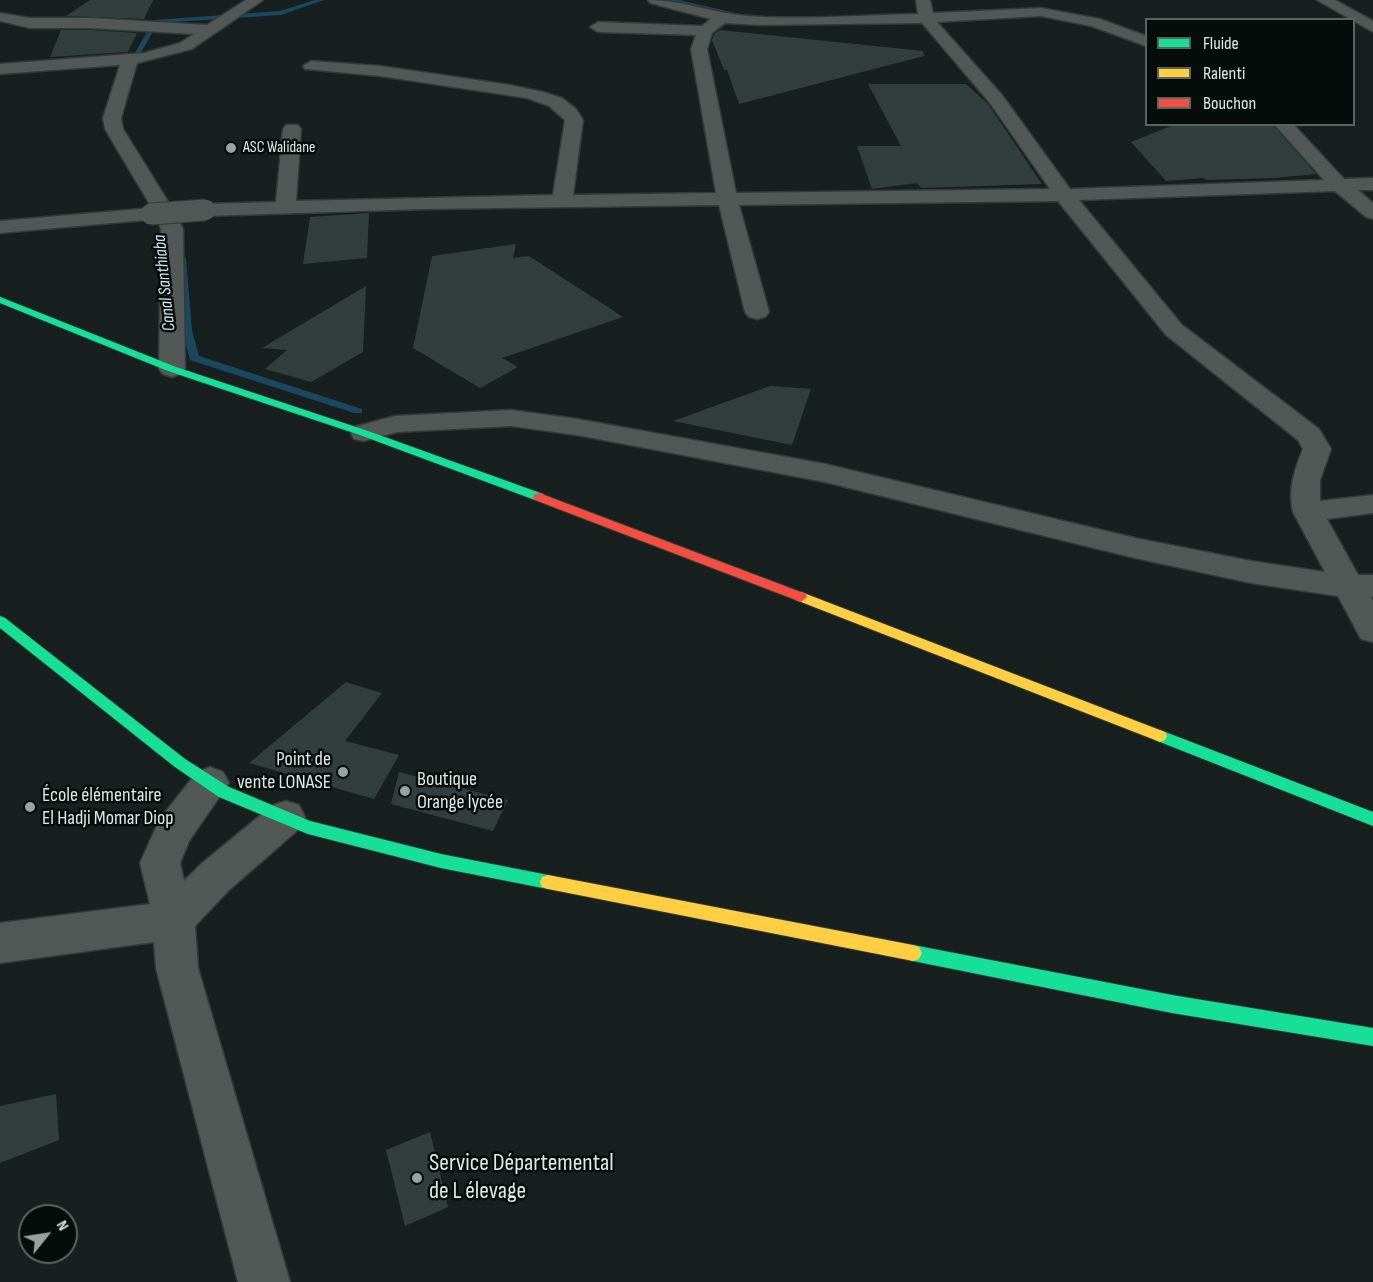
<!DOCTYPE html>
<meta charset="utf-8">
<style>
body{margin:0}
#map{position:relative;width:1373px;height:1282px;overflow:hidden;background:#17201e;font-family:"Sofia Sans Condensed",sans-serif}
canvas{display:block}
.legend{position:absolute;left:1145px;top:18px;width:210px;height:108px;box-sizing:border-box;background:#050c0a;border:2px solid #5c6462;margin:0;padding:8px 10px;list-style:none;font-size:18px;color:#dee9e6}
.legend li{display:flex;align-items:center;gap:12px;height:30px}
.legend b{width:30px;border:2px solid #5c6462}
.north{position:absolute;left:18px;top:1204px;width:60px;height:60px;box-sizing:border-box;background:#050c0a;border:2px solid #5c6462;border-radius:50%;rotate:60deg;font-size:16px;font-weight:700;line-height:24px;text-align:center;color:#dee9e6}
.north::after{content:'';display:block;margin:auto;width:21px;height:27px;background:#98a3a0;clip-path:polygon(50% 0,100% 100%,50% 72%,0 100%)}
</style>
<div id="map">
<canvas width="1373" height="1282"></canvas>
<ul class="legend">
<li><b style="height:8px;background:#16e098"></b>Fluide</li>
<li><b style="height:8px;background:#ffcf43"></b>Ralenti</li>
<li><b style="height:8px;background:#f24e42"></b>Bouchon</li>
</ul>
<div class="north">N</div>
</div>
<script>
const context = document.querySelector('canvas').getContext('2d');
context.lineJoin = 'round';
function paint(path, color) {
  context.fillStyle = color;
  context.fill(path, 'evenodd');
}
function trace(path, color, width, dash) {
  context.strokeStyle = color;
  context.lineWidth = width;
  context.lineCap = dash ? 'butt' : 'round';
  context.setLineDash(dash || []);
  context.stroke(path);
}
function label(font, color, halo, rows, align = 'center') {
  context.font = font + ' "Sofia Sans Condensed",sans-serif';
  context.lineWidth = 5;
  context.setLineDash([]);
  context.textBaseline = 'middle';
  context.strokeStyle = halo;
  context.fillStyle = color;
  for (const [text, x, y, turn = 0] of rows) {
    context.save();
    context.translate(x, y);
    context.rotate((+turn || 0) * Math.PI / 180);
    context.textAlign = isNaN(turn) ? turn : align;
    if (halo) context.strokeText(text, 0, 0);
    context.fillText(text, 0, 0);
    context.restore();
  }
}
paint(new Path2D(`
 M315 0H324L281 15 158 23 139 56 135 70 132 72 129 70 133 56 154 20 280 11Z
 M668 0H679L740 14 798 18 795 20 740 18Z
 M182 255 186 258 192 330 199 356 362 409V413H354L190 360 182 330 178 258Z`), '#194860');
paint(new Path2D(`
 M90 0H153L144 19 66 16Z
 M61 30H91L137 33 128 52 50 57Z
 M720 30 923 51 924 56 739 104 727 70H724L712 40 714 34Z
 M868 84H966L988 104 1042 184 921 188 917 183 872 189 857 146H901Z
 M1176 124H1272L1316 174 1273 178 1206 180 1204 178 1166 181 1131 142Z
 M369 213 367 258 303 264 310 217Z
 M516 244 513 258 529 256 623 317 502 358 518 367 480 388 413 348 432 256Z
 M366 286 363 352 311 382 265 369 287 350 262 348Z
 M770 386 811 389 792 445 673 421Z
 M346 682 382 693 345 741 399 755 374 799 249 763Z
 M399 772 508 800 493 831 391 804Z
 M56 1094 59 1140 0 1163V1106Z
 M430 1132 448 1207 405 1226 386 1150Z`), '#323e3e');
const street = new Path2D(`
 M246 0H263L192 49 137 63 121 118 123 129 174 211 183 229 185 369 181 374 172 377 163 374 159 369 161 229 157 219 0 233V221L152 208 105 129 103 118 120 65 0 74V64L144 53 180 43 194 34 91 28H30L0 21V13L30 18H91L207 25Z
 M648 0C682 0 713 13 747 16 803 20 862 15 918 14L916 0H930L933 13 1041 8 1100 19 1146 36V46L1091 26 1041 16 937 22 1002 95 1070 189 1324 180 1274 124H1293L1344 179 1373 178V190H1358L1373 203V219L1366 217 1335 191 1079 200 1182 325 1319 429 1331 449 1320 480V501L1373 495V513L1327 519 1358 575H1373V597H1371L1373 601V642L1361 639 1338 596 1251 583 1135 558 825 482 577 435 511 426 397 432 364 441 354 439 351 433 354 427 395 416 511 410 577 419 825 464 1135 538 1251 561 1325 572 1293 512C1288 489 1294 471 1303 449L1298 440 1166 335 1058 201 739 205 769 312 765 317 757 319 749 317 745 312 719 205 426 209 205 216 198 214 195 210 198 206 205 204 276 202 283 129 286 125H298L301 129 296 201 553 195 565 120 549 106 527 98 380 76 305 69 303 66 311 61 380 66 510 85 543 92 562 98 576 109 583 120 573 195 716 193 691 49 696 35 598 32 590 27 598 22 702 26 711 19 650 3ZM725 23 760 25 922 23 990 103 1050 189 736 193 707 49 712 33Z
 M1317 0H1335L1373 21V32Z
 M210 767 223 772 229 783 189 841 180 863 184 881 201 864 273 805 286 801 299 805 305 817 299 829 229 890 195 926 198 968 290 1282H238L156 968 154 942 0 963V923L150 904 140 863 154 832 159 820 197 772Z`);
const fast = new Path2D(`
 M0 297 176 367 368 431 543 494 545 497 543 500H535L360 435 168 371 0 303Z
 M0 616 5 618 185 759 229 787 310 821 441 854 548 875 554 877 556 882 554 887 548 889 441 868 308 834 219 797 175 767 0 628Z
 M1160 730 1373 812V826L1155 740 1153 736 1155 732Z
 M913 945 1172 995 1373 1028V1046L1172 1013 913 961 907 959 904 953 907 947Z`);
const slow = new Path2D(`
 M801 592 1165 732 1167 736 1165 740 1160 742 1155 740 796 600 795 597Z
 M548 875 913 945 919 947 922 953 919 959 913 961 548 889 542 887 540 882 542 877Z`);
const jam = new Path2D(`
 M539 493 806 594 807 597 801 602 796 600 535 500 533 497 535 494Z`);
trace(street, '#333a38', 3);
trace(fast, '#333a38', 2);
trace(slow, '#333a38', 2);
trace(jam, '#333a38', 2);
paint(street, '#515856');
paint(fast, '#16e098');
paint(slow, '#ffcf43');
paint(jam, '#f24e42');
const streetBridge = new Path2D(`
 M151 214 205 210`);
trace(streetBridge, '#333a38', 23, []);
trace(streetBridge, '#515856', 21);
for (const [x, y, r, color] of [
 [231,148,6,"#98a3a0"],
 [343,772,6,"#98a3a0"],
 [405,791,6,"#98a3a0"],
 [30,807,6,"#98a3a0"],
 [417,1178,6,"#98a3a0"]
]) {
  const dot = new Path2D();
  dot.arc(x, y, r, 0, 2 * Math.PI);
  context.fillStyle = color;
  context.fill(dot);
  trace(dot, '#050c0a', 2);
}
label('16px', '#dee9e6', '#050c0a', [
 ["ASC Walidane",243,148]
], 'left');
label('italic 18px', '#d1e6f3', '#050c0a', [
 ["Canal Santhiaba",165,283,-96]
]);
label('20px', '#dee9e6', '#050c0a', [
 ["Point de",331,760,"right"],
 ["vente LONASE",331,783,"right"],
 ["Boutique",417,780],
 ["Orange lycée",417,803],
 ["École élémentaire",42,796],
 ["El Hadji Momar Diop",42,819]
], 'left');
label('24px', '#dee9e6', '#050c0a', [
 ["Service Départemental",429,1164],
 ["de L élevage",429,1192]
], 'left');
</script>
